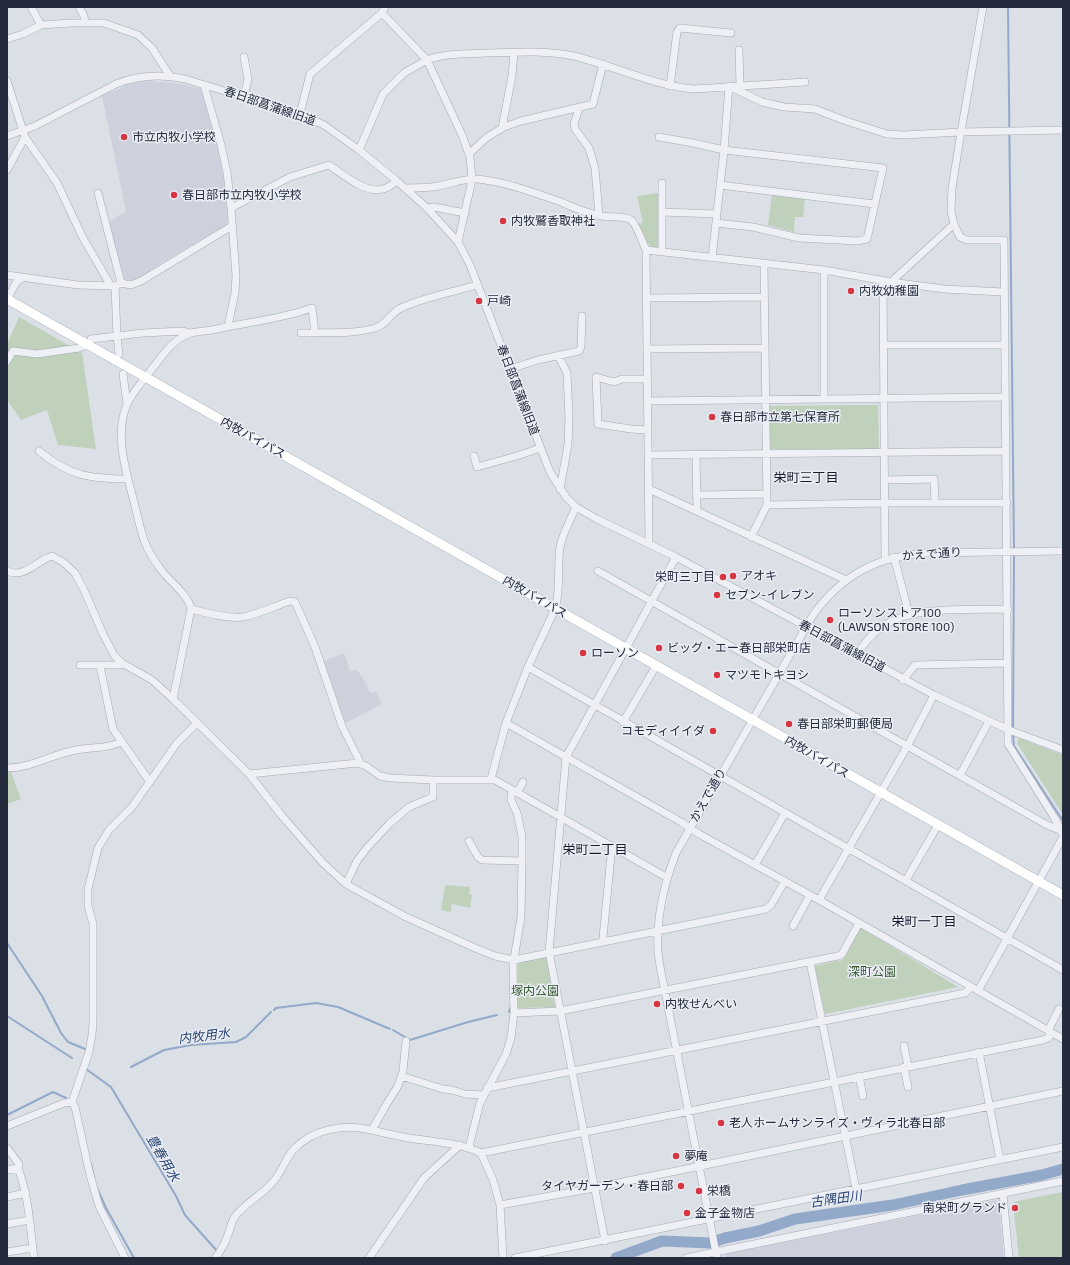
<!DOCTYPE html>
<meta charset="utf-8">
<style>
body{margin:0}
#map{position:relative;width:1070px;height:1265px;overflow:hidden;background:#dbdfe6;font-family:"Exo 2",sans-serif}
canvas{display:block}
.frame{position:absolute;inset:0;border:8px solid #242b3d;pointer-events:none}
</style>
<div id="map">
<canvas width="1070" height="1265"></canvas>
<div class="frame"></div>
</div>
<script>
const context = document.querySelector('canvas').getContext('2d');
context.lineJoin = 'round';
function paint(path, color) {
  context.fillStyle = color;
  context.fill(path, 'evenodd');
}
function trace(path, color, width, dash) {
  context.strokeStyle = color;
  context.lineWidth = width;
  context.lineCap = dash ? 'butt' : 'round';
  context.setLineDash(dash || []);
  context.stroke(path);
}
function label(font, color, halo, rows, align = 'center') {
  context.font = font + ' "Exo 2","Noto Sans JP",sans-serif';
  context.lineWidth = 3;
  context.setLineDash([]);
  context.textBaseline = 'middle';
  context.strokeStyle = halo;
  context.fillStyle = color;
  for (const [text, x, y, turn = 0] of rows) {
    context.save();
    context.translate(x, y);
    context.rotate((+turn || 0) * Math.PI / 180);
    context.textAlign = isNaN(turn) ? turn : align;
    if (halo) context.strokeText(text, 0, 0);
    context.fillText(text, 0, 0);
    context.restore();
  }
}
paint(new Path2D(`
 M145 81 175 83 202 89 218 149 224 180 228 222 226 225 159 264 140 278 133 280H125L109 222 126 211 102 96 130 84Z
 M344 653 350 671 357 670 366 683 370 693 376 692 382 704 344 724 322 662Z
 M996 1200 999 1203 1004 1258H725L726 1254Z`), '#cdd1dc');
paint(new Path2D(`
 M659 193V247L654 249C644 240 642 237 638 224L643 223 637 196Z
 M772 195 805 198 803 217H795L794 232 768 225Z
 M19 317 82 353 96 449 58 445 47 410 21 420 7 400V344Z
 M878 405 879 450 770 449 769 406Z
 M1019 738 1063 755V815L1017 743Z
 M7 762 21 799 7 804Z
 M445 885 470 887 469 894 472 895 470 908 452 904 451 912 441 910Z
 M861 928 958 987 825 1014 814 966 842 960Z
 M546 956 555 1007 517 1008 518 963Z
 M1063 1192V1258H1019L1013 1202Z`), '#bfd1bb');
trace(new Path2D(`
 M1008 7 1014 550
 M1013 730 1014 554
 M1013 734 1014 746 1063 821
 M7 943 42 996 61 1033 68 1042 85 1049
 M274 1010 276 1008 316 1003 338 1007 390 1029
 M509 1012 511 1006
 M7 1016 72 1058
 M393 1030 410 1040 468 1022 497 1015
 M131 1067 164 1050 191 1045 236 1042 246 1037 271 1012
 M86 1069 111 1087 176 1196 185 1215 217 1251
 M7 1115 53 1092 66 1098
 M91 1164 94 1178
 M97 1188 106 1208 134 1258`), '#93a9c9', 2);
trace(new Path2D(`
 M616 1258 662 1241 710 1243 725 1238 759 1231 795 1219 893 1205 962 1190 1042 1175 1063 1169`), '#93a9c9', 11);
const minor = new Path2D(`
 M31 7 41 25
 M79 7 84 16 85 23
 M983 7 961 132 952 188 951 211 954 224 960 237 967 240H1004L1008 744 1054 817 1063 834
 M7 39 23 34 41 25 71 23H104L138 35 152 48 170 76
 M739 50 740 86
 M7 81 25 137 57 183 83 238 111 286
 M204 85 221 145 227 172 231 208 236 276 235 293 228 326
 M670 86 677 32 680 28 731 33
 M731 87 762 102 784 107 815 109 846 121 887 134 904 135 961 132 1063 130
 M244 96 248 79 244 57
 M579 108 574 124 575 129 589 148 595 168 599 215
 M300 114 310 74 382 13
 M502 128 512 76 514 52
 M7 136 35 126 116 84C139 75 161 74 185 79L300 114 324 125 359 150 397 181 427 208 458 242 470 265 550 472 566 497 576 507 597 519 676 557 934 695 1009 730 1063 750
 M659 137 693 143 724 150 883 168 867 239 857 241 799 238 753 227 716 223
 M359 150 383 94 404 73 427 60 382 13 385 7
 M469 154 486 138 504 127 521 121 593 104 603 64
 M7 170 25 137
 M720 185 874 204
 M406 188C416 188 429 188 439 186 452 183 465 178 478 179 506 182 535 193 561 202 574 208 587 213 601 216 610 218 623 215 631 220 636 223 643 244 646 250L649 543
 M98 193 121 283
 M231 208 290 177 329 165C344 175 365 194 383 189 388 188 393 184 397 181
 M427 208 434 207 465 213
 M662 212 717 214
 M458 242 470 189 472 179 470 157 462 135 427 60C446 53 466 54 486 53 516 52 545 50 574 56 614 66 652 85 694 89L805 82
 M646 250 824 270 891 282 944 289 1004 292
 M662 252V183
 M712 258 724 150 729 86
 M824 270V399
 M7 275 78 285 115 286 121 283 131 285 141 281 232 226
 M883 280 885 560
 M891 282 954 224
 M115 286 117 336 119 354
 M648 298 764 297
 M8 299C12 291 14 281 23 278
 M301 333C325 332 351 335 375 328 387 325 390 313 401 308 424 297 453 292 477 285
 M91 339 143 333 183 331 189 333
 M884 345H1005
 M648 349 765 348
 M558 355 567 373 569 417 568 445 560 489
 M7 361 13 351 37 354 79 348 89 345
 M510 369 538 360 579 351 581 347 582 316
 M123 374 127 404
 M648 379H622L614 382 596 377 598 424 631 429 648 430
 M648 401 1005 397
 M39 451C69 476 91 479 128 479
 M696 454 697 511
 M648 455 1006 451
 M474 456 477 467 520 455 540 448
 M885 480 934 479 935 503
 M649 489 846 580
 M696 495 767 494
 M767 505 885 503H1007
 M751 537 767 505 764 264
 M894 557 909 614
 M7 571C24 579 36 561 52 556L63 562 75 573 84 590 103 634 114 655 122 663 152 680 173 699 249 774 282 816 323 863 346 884 404 916 475 948 495 956 514 960 766 909 771 905 785 881
 M598 571 1047 825 1060 830
 M191 609C206 613 228 619 243 617 259 614 275 606 290 601L295 602 315 647 342 726 359 760 358 763
 M857 654C864 644 871 634 882 627 913 605 970 610 1008 609
 M80 665H121L122 663
 M100 666 113 729 150 782
 M528 667 1063 970
 M903 680 915 665 1008 663
 M173 699 191 609C188 594 171 583 162 571 155 562 148 551 144 540 140 528 137 514 134 502 126 471 114 435 127 404 134 390 145 378 155 365 164 353 176 337 191 333 199 331 209 331 217 329 249 322 281 319 312 308L315 333
 M623 722 656 666
 M506 723 681 822 699 834 819 900 1063 1039
 M7 768C32 768 52 754 76 750 90 747 108 749 121 742
 M249 774 358 763 366 766 380 776 390 778 433 780H495L666 877
 M960 775 989 721
 M491 779 506 723 528 667 555 609C561 589 557 567 560 547 562 535 571 518 576 507
 M517 793 523 782
 M469 841 478 857 482 860 522 861
 M755 865 785 813
 M906 880 938 825
 M346 884 357 861 366 849 389 824 409 807 433 797V780
 M819 900 908 745 934 695
 M793 926 810 895
 M604 941 603 937 612 846
 M810 962 856 1189
 M978 991 1063 837
 M514 1013 560 1011 838 956 842 954 859 923
 M1048 1031 1059 1009
 M904 1046 908 1066
 M979 1052 1000 1160
 M904 1067 908 1087
 M401 1076 443 1089 452 1090 465 1094 484 1095
 M859 1076 863 1096
 M487 1088 965 993 971 987
 M7 1126 64 1103 72 1102
 M372 1130 386 1105 398 1086 403 1071 406 1041
 M469 1147 480 1103 506 1054 511 1038 514 1013 513 965 521 917 522 861V836L517 813 511 800V795L513 791
 M7 1148 19 1164 18 1168C29 1197 30 1227 34 1258
 M481 1153 493 1180 500 1205 503 1258
 M7 1170 18 1168
 M1003 1194 1009 1258
 M7 1197 26 1193
 M500 1205 594 1188 1063 1091
 M7 1224 29 1220
 M605 1241 549 952 566 757 676 557
 M7 1252 33 1248
 M125 1258 99 1206 90 1175 75 1107 72 1102 89 1052 92 1035 93 1023V924L88 906V889L98 848 109 830 132 807 177 743 197 723
 M215 1258C223 1249 226 1240 230 1229 231 1225 232 1221 234 1218 244 1203 261 1196 272 1183 282 1173 285 1158 295 1148 313 1130 342 1124 366 1129 377 1131 388 1134 398 1136 426 1142 456 1141 481 1153L1043 1040 1048 1038 1052 1033
 M369 1258 424 1178 460 1145
 M515 1258 1063 1147
 M686 1258 1063 1181
 M717 1258 665 991C662 977 659 964 658 951 656 917 664 884 676 853L813 615C842 575 876 557 925 553L1063 551`);
const major = new Path2D(`
 M7 299 1063 895`);
trace(minor, '#a4a9b3', 8);
trace(major, '#9aa2b3', 10);
trace(minor, '#eef0f5', 7);
trace(major, '#fff', 9);
for (const [x, y, r, color] of [
 [124,137,4,"#d53642"],
 [174,195,4,"#d53642"],
 [503,221,4,"#d53642"],
 [851,291,4,"#d53642"],
 [479,301,4,"#d53642"],
 [712,417,4,"#d53642"],
 [733,576,4,"#d53642"],
 [723,577,4,"#d53642"],
 [717,595,4,"#d53642"],
 [830,620,4,"#d53642"],
 [659,648,4,"#d53642"],
 [583,653,4,"#d53642"],
 [717,675,4,"#d53642"],
 [789,724,4,"#d53642"],
 [713,731,4,"#d53642"],
 [657,1004,4,"#d53642"],
 [721,1123,4,"#d53642"],
 [676,1156,4,"#d53642"],
 [681,1186,4,"#d53642"],
 [699,1191,4,"#d53642"],
 [1015,1208,4,"#d53642"],
 [687,1213,4,"#d53642"]
]) {
  const dot = new Path2D();
  dot.arc(x, y, r, 0, 2 * Math.PI);
  context.fillStyle = color;
  context.fill(dot);
  trace(dot, '#eaeef4', 1.5);
}
label('12px', '#242b3d', '#eaeef4', [
 ["春日部菖蒲線旧道",270,106,19],
 ["春日部菖蒲線旧道",518,390,69],
 ["内牧バイパス",253,438,29],
 ["かえで通り",932,554,-4],
 ["内牧バイパス",535,597,30],
 ["春日部菖蒲線旧道",842,646,28],
 ["内牧バイパス",817,757,30],
 ["かえで通り",708,795,-60]
]);
label('12px', '#242b3d', '#eaeef4', [
 ["市立内牧小学校",132,137],
 ["春日部市立内牧小学校",182,195],
 ["内牧鷲香取神社",511,221],
 ["内牧幼稚園",859,291],
 ["戸崎",487,301],
 ["春日部市立第七保育所",720,417],
 ["アオキ",741,576],
 ["栄町三丁目",715,577,"right"],
 ["セブン-イレブン",725,595],
 ["ローソンストア100",838,613],
 ["(LAWSON STORE 100)",838,627],
 ["ビッグ・エー春日部栄町店",667,648],
 ["ローソン",591,653],
 ["マツモトキヨシ",725,675],
 ["春日部栄町郵便局",797,724],
 ["コモディイイダ",705,731,"right"],
 ["内牧せんべい",665,1004],
 ["老人ホームサンライズ・ヴィラ北春日部",729,1123],
 ["夢庵",684,1156],
 ["タイヤガーデン・春日部",673,1186,"right"],
 ["栄橋",707,1191],
 ["南栄町グランド",1007,1208,"right"],
 ["金子金物店",695,1213]
], 'left');
label('12px', '#355a31', '#eaeef4', [
 ["深町公園",872,972],
 ["塚内公園",535,991]
]);
label('13px', '#171d2d', '#eaeef4', [
 ["栄町三丁目",806,478],
 ["栄町二丁目",595,850],
 ["栄町一丁目",924,922]
]);
label('italic 13px', '#2c4773', '#eaeef4', [
 ["内牧用水",204,1036,-7],
 ["豊春用水",163,1158,60],
 ["古隅田川",836,1199,-8]
]);
</script>
